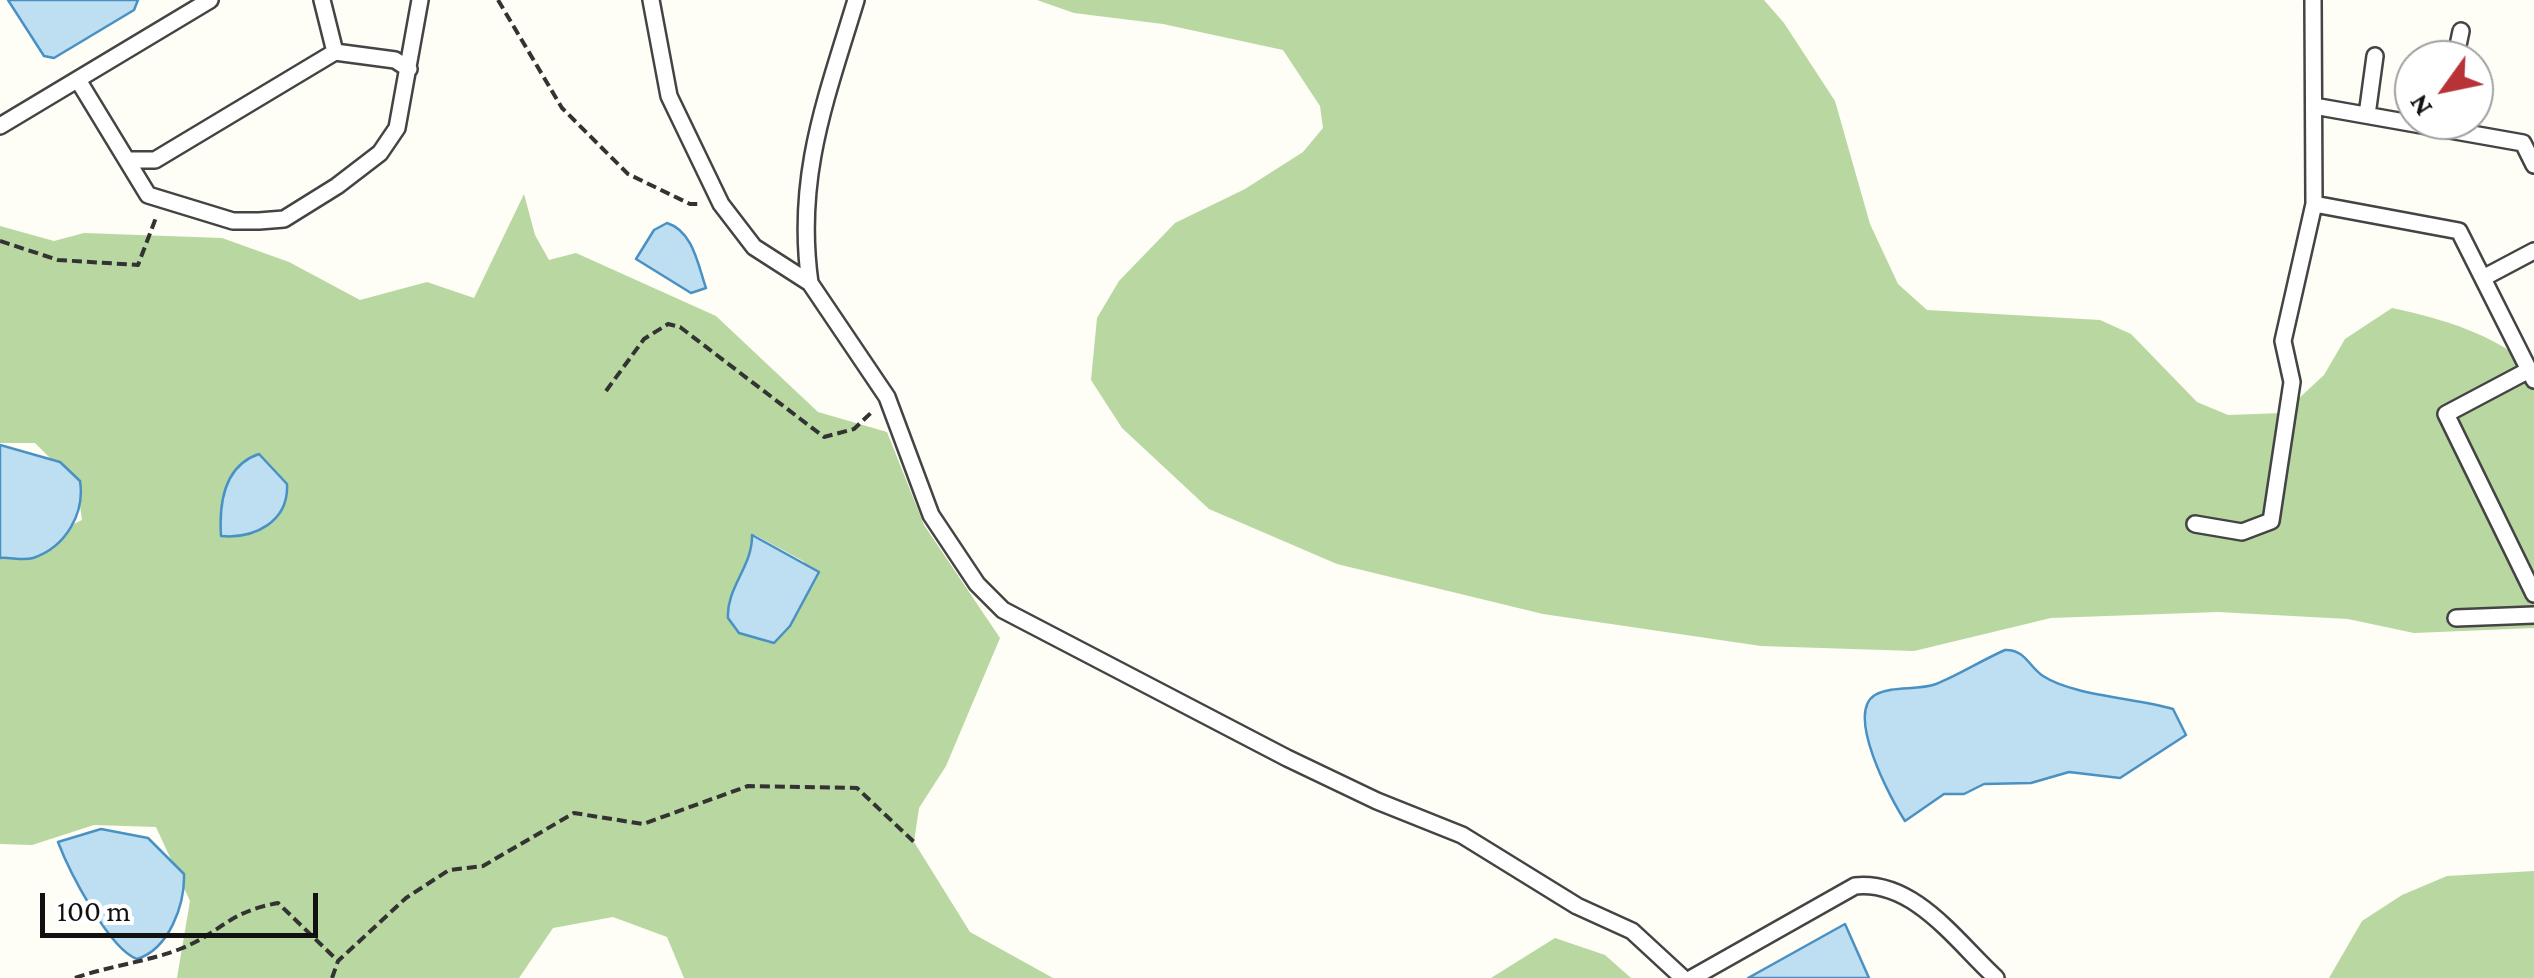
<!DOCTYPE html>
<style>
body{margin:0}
#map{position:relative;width:2534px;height:978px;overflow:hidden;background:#fefdf6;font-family:"Crimson Pro",serif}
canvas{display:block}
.north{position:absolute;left:2394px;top:40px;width:100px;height:100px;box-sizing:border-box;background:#fff;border:2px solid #a0a0a0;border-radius:50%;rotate:237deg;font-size:28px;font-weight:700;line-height:40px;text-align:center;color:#111}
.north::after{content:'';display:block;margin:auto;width:35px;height:45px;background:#b73337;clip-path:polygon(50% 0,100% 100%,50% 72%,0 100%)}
.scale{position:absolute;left:40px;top:893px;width:278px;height:45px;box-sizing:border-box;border:5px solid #111;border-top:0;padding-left:12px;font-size:30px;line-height:35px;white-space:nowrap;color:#111;-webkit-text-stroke:8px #fff;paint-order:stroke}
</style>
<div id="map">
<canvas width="2534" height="978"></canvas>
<div class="north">N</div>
<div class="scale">100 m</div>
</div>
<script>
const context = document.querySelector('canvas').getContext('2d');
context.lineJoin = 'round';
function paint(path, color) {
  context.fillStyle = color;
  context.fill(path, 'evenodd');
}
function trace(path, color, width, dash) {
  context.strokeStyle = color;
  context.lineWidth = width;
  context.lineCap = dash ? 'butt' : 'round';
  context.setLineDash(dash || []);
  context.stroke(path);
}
paint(new Path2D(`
 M1037 0H1764L1784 23 1835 101 1870 224 1898 284 1927 310 2100 320 2131 334 2197 402 2228 415 2283 413 2324 375 2345 339 2392 308C2447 320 2490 333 2534 368V628L2414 633 2348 619 2218 612 2051 618 1914 651 1761 646 1543 614 1337 564 1209 509 1122 428 1091 380 1097 318 1119 281 1175 223 1245 189 1303 152 1323 128 1320 106 1283 50 1163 24 1074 13Z
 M524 194 535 235 549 260 576 253 716 316 818 412 887 432 924 525 1000 638 946 766 919 808 914 842 970 932 1053 978H684L667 937 613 917 553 928 519 978H177L190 901 156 827 94 825 32 845 0 844V559L82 520 77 485 35 443H0V226L54 241 84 233 222 238 289 262 360 300 427 282 474 298ZM259 454 222 537C218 505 225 465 259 454ZM755 535 803 561 818 576 790 626 769 643 735 630 728 604 752 557Z
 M2534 871V978H2329L2362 921 2402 895 2447 876Z
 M1555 938 1605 955 1631 978H1491Z`), '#b8d7a1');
const water = new Path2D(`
 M8 0H138L134 10 54 58 44 56Z
 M667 223C693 231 698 265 706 288L691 293 636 259 654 230Z
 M0 445 60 462 80 481C85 513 66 547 33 558 23 561 10 557 0 558Z
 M259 454 287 484C289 522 254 539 221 536 219 504 223 466 259 454Z
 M752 535 819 572 790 626 774 643 739 633 728 618C726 588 753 566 752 535Z
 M2005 650C2025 649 2029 667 2043 676 2074 696 2137 698 2173 709L2186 735 2120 778 2069 772 2031 783 1984 784 1964 794H1944L1905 821C1890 798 1845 713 1875 695 1893 685 1917 691 1936 684 1959 675 1982 660 2005 650Z
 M101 829 148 838 184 874C185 905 169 949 137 959 109 949 69 871 58 842Z
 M1845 924 1869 978H1748Z`);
paint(water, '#bedef2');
trace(water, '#4a91c3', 2.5);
const street = new Path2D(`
 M322 0 335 52
 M651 0 669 96 721 204 754 247 810 283 887 397 931 515 977 584 1003 610 1287 758 1377 801 1462 835 1577 906 1632 931 1683 978
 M2313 0 2314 204 2459 231 2534 380
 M2455 60 2461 31
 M78 80 148 195 233 221H259L284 219 337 186 380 153 397 128 420 0
 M2314 106 2523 143 2534 165
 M2367 115 2375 56
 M0 126 210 0
 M127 160H155L335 52 395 60 409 69
 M2483 278 2534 251
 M810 283C795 177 826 99 856 0
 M2529 370 2446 414 2534 594
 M2195 524 2242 532 2271 521 2292 382 2283 341 2314 204
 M2456 618 2534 615
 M1692 978 1855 886C1914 880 1955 940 1996 978`);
trace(street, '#444', 20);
trace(new Path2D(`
 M498 0 562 108 628 174 690 204H701
 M0 241 58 260 138 265 157 215
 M606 391 644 339 668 324 680 327 824 437 854 429 874 410
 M75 978C109 966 146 962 180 949 221 933 227 912 278 903L338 961
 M332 978 338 961 406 898 449 870 483 866 574 813 643 824 748 786 857 788 914 842`), '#333', 4, [10, 5]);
trace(street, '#fff', 15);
</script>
